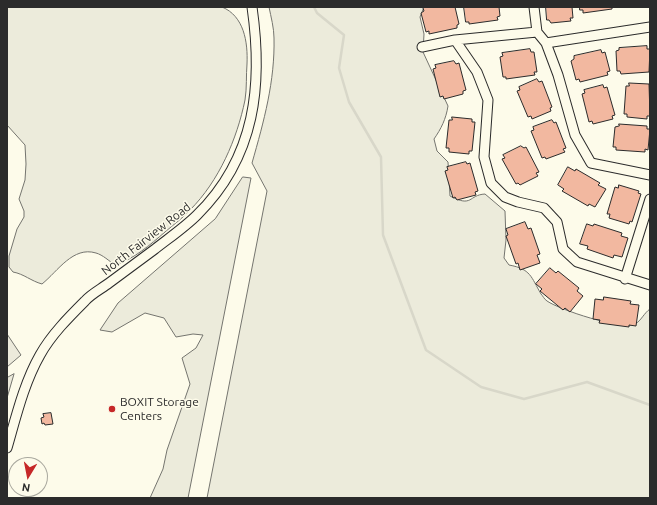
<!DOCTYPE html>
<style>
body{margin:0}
#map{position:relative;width:657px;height:505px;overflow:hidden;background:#fdfbea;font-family:Ubuntu,sans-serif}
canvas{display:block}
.frame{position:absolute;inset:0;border:8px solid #2b2b2b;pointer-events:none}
.north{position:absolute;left:8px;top:457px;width:40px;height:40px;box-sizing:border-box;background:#fdfbea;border:1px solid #a9a89e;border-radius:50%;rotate:190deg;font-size:11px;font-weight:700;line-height:16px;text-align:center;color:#2b2b2b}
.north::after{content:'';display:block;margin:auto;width:14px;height:18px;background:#c62828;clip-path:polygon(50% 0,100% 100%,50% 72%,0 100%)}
</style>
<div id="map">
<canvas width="657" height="505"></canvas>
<div class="frame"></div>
<div class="north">N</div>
</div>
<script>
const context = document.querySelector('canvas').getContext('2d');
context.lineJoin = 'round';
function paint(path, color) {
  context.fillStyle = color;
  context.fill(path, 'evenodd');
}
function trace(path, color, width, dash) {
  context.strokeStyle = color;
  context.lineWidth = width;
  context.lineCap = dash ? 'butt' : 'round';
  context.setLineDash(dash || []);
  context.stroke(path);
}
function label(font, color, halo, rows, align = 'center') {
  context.font = font + ' Ubuntu,sans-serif';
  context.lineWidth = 3;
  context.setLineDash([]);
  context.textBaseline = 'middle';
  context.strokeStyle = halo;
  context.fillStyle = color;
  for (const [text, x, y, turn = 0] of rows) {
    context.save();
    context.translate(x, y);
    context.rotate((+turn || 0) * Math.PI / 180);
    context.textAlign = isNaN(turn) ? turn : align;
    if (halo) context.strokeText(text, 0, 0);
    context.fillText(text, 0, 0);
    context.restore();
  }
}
const green = new Path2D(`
 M7 7H222C244 16 248 42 247 64 246 75 247 88 245 100 237 139 219 181 190 210 183 218 173 225 165 232 150 245 134 259 115 265 109 261 103 255 96 253 73 246 58 271 42 284 31 281 24 274 13 272L9 267V256L17 229 24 217V211L19 199 25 180 26 164 25 145 7 125Z
 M269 7H424L420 17 424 34 423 52 448 106C446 119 441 129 434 139L437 151 448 162 450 196C473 208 468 195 485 194L505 211 506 240 504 258 509 265C531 269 531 277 541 294 543 296 544 299 547 301 560 310 621 330 635 324 641 321 644 313 650 309V498H207L267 191 252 163C264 121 275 81 274 38 274 28 271 17 269 7Z
 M243 177 251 178 188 498H150L163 469 167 450 190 384 182 358 196 348 203 335 193 334 176 337 164 318 145 313 112 332 100 330 118 303 215 219Z`);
paint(green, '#ecebdb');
trace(green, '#74746e', 1);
const parking = new Path2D(`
 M7 334 21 355 7 367Z
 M14 374 7 398V378Z`);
paint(parking, '#eceadb');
trace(parking, '#74746e', 1);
trace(new Path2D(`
 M314 7 317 13 344 35 339 68 349 102 381 157 383 235 426 350 481 387 524 399 587 382 650 405`), '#d8d7c9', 2.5);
const building = new Path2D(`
 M430 7H455L459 24 457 25V28L429 34V31L426 32 421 13 424 11 423 8Z
 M464 7H499L500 16 497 17 498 20 469 24V22H466Z
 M546 7H572L573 18H570L571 21 551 23 549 20H547Z
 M580 7H612V9L583 13V10H580Z
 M647 46V49H650L649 72 621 74 620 71H617L616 51 619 50V48Z
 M530 49 531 52H534L537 72H534L535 75 506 79V77H503L500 57 503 56 502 53Z
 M601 50 602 53 605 52 610 71 607 72 608 75 580 82 579 79 576 80 571 61 574 59V56Z
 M454 61 456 64 459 63 466 90 463 91V94L444 99 443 96 440 97 433 69 436 68 435 65Z
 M537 79 539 82 542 81 552 107 550 108 551 111 532 119 531 116 528 117 517 91 520 90 519 87Z
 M629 83 649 84 650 116H647V119L627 117V114H624L626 86H629Z
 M603 85 604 88 607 87 615 115 612 116 613 119 593 124 592 121 589 122 582 94 585 93 584 90Z
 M452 117 472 119V122H475L472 151H469V154L449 152V148H446L449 120H452Z
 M552 120 554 123 556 122 566 148 563 149 565 152 546 159 545 157 542 158 531 131 534 130 533 127Z
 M619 124 647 126V129H650L648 150 645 149V152L616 150V147H613L615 127 619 126Z
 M521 146 524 148 526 147 539 172 536 173 538 176 520 185 518 183 516 184 502 159 505 158 503 155Z
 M466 162 467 164 470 163 478 191 475 192 476 195 457 200 455 197 453 198 445 171 448 170 447 167Z
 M568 167 575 171 576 169 600 183 598 185 606 189 595 207 589 204 588 206 562 191 564 189 558 185Z
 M619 185 639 191 638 193 641 194 632 222 630 221 629 224 609 218 610 214H607L615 187 618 188Z
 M525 222 528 229 531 228 540 254 537 255 540 263 520 270 518 263 516 264 506 236 508 235 506 229Z
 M587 224 593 226 594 224 622 233 621 236 628 238 622 257 614 255 613 258 587 249 588 246 580 244Z
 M550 268 556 273 558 271 579 288 577 291 583 296 570 312 565 308 563 310 540 291 542 289 536 284Z
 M604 297 631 301 630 304 639 305 636 326 629 325V327L599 323 600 320 593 319 595 299 603 300Z
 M51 413 53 424 45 425 44 423 42 424 41 418 44 417 43 414Z`);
paint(building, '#f2b8a0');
trace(building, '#2b2b2b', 1);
const minor = new Path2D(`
 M534 7 537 32 546 43 650 27
 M455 40 477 72 488 100 484 157 491 183 505 197 518 202 544 208 557 222 563 249 577 262 650 285
 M546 43 558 75 575 135 591 163 650 175
 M422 47 455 40 537 32
 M625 279 650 199
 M7 448C16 417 24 383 40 355 51 335 69 317 85 301 91 294 101 289 109 283 124 272 140 260 155 249 169 238 185 227 197 215 256 157 263 84 252 7`);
trace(minor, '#2b2b2b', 11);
trace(minor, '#fdfbea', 9);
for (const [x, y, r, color] of [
 [112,409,4,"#c62828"]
]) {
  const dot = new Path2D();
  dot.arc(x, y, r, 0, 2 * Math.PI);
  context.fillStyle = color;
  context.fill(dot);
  trace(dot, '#fdfbea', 1.5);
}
label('12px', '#2b2b2b', '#fdfbea', [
 ["North Fairview Road",146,239,-38]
]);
label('12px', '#2b2b2b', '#fdfbea', [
 ["BOXIT Storage",120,402],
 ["Centers",120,416]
], 'left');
</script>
